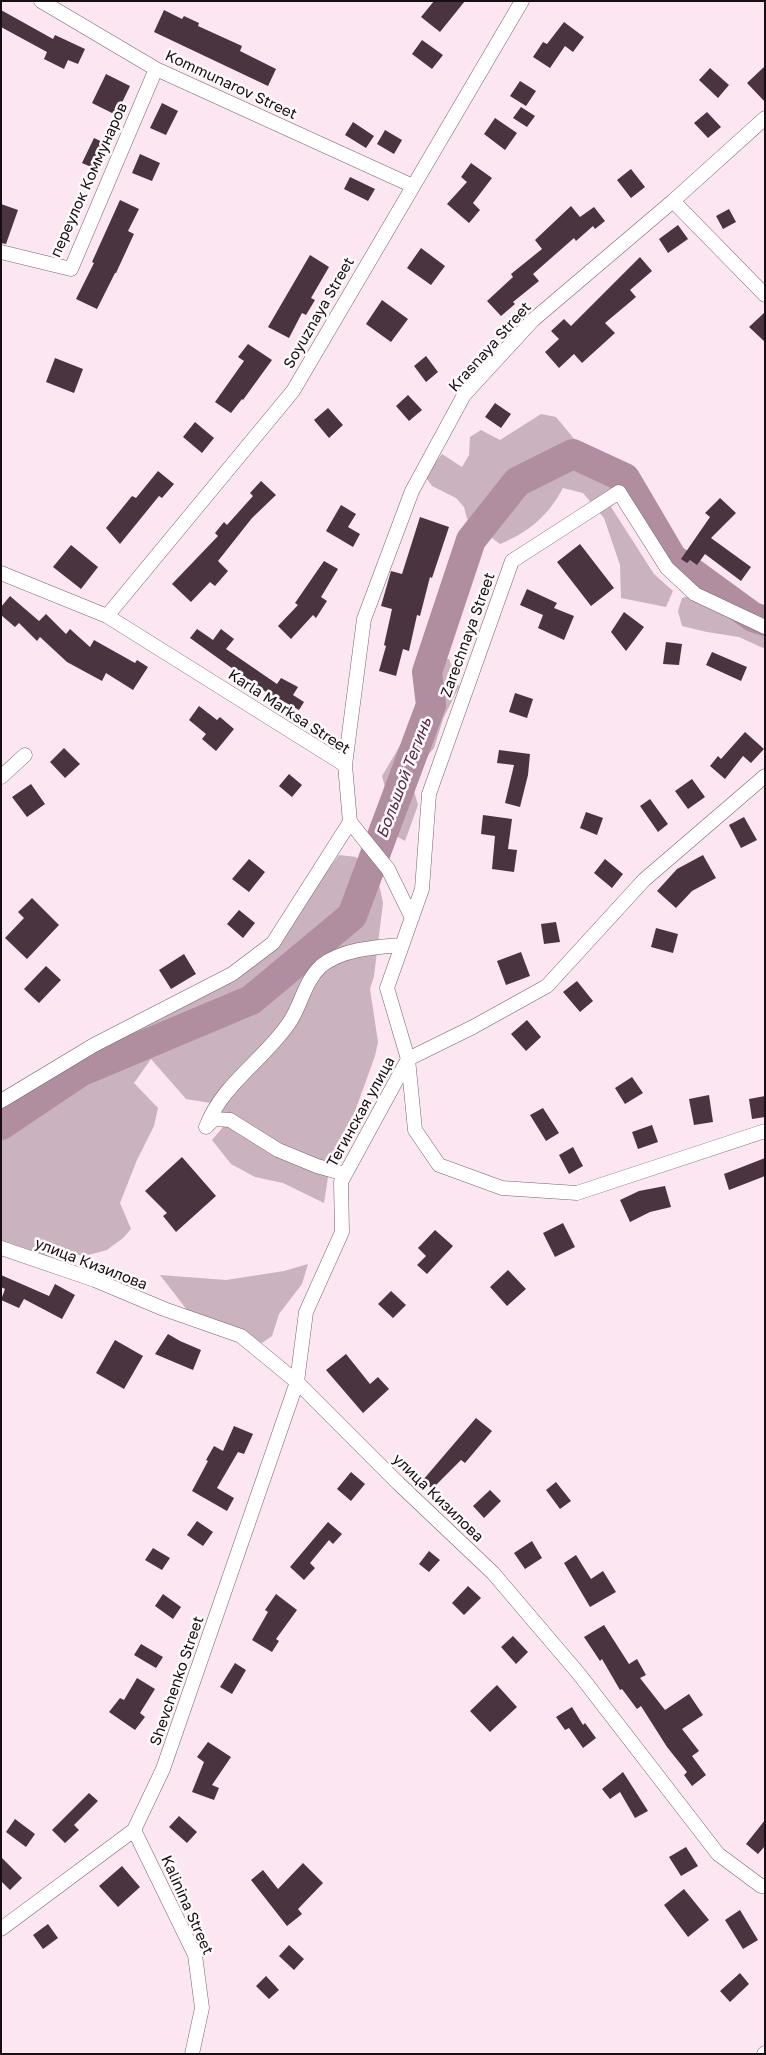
<!DOCTYPE html>
<meta charset="utf-8">
<style>
body{margin:0}
#map{position:relative;width:766px;height:2055px;overflow:hidden;background:#fce6f1;font-family:"Golos Text",sans-serif}
canvas{display:block}
.frame{position:absolute;inset:0;border:2px solid #160e12;pointer-events:none}
</style>
<div id="map">
<canvas width="766" height="2055"></canvas>
<div class="frame"></div>
</div>
<script>
const context = document.querySelector('canvas').getContext('2d');
context.lineJoin = 'round';
function paint(path, color) {
  context.fillStyle = color;
  context.fill(path, 'evenodd');
}
function trace(path, color, width, dash) {
  context.strokeStyle = color;
  context.lineWidth = width;
  context.lineCap = dash ? 'butt' : 'round';
  context.setLineDash(dash || []);
  context.stroke(path);
}
function label(font, color, halo, rows, align = 'center') {
  context.font = font + ' "Golos Text",sans-serif';
  context.lineWidth = 5;
  context.setLineDash([]);
  context.textBaseline = 'middle';
  context.strokeStyle = halo;
  context.fillStyle = color;
  for (const [text, x, y, turn = 0] of rows) {
    context.save();
    context.translate(x, y);
    context.rotate((+turn || 0) * Math.PI / 180);
    context.textAlign = isNaN(turn) ? turn : align;
    if (halo) context.strokeText(text, 0, 0);
    context.fillText(text, 0, 0);
    context.restore();
  }
}
paint(new Path2D(`
 M541 414 556 417 575 440 602 451 616 461 618 480 617 502 611 507 654 574 673 591 666 607 621 598 620 565 604 518 583 493 563 488C548 516 529 532 500 544L467 519 464 507 456 498 432 486 425 476 442 454 462 467 469 455 470 437 481 430 500 440Z
 M695 594 765 623V647L763 648 739 637 707 632 682 626 678 611 682 598Z
 M449 659 459 687 443 719 434 748 410 777 418 805 405 841 376 825 388 799 382 776 418 715 423 687 438 660Z
 M339 855 356 857 379 884 383 903 374 976 370 989 378 1042 375 1056 342 1147 330 1164 324 1203 283 1183 255 1177 231 1164 212 1140 223 1127 217 1104 186 1099 151 1059 134 1083 158 1108 154 1126 137 1160 120 1203 131 1229 123 1238 107 1250 84 1256 69 1253 48 1259 1 1243V1101L273 943Z
 M308 1264 302 1284 279 1314 272 1336 262 1343 242 1331 187 1310 160 1275 226 1280 284 1271Z`), '#cab2be');
trace(new Path2D(`
 M1 1125 80 1072 251 1000 352 916 431 705 427 672 471 540 517 482 573 454 625 478 672 558 753 617 765 621`), '#b18da0', 30);
paint(new Path2D(`
 M434 1H465L440 32 421 17Z
 M1 10 53 39 55 35 85 49 78 64 68 60 64 69 44 59 47 52 1 27Z
 M164 10 182 19 184 16 199 23 198 26 242 46 240 51 276 69 268 86 154 32Z
 M564 22 584 37 573 52 565 46 550 68 533 57 543 42 547 44Z
 M422 40 443 55 432 69 412 54Z
 M765 66V102L747 83Z
 M710 68 729 85 718 98 699 80Z
 M106 74 130 86 116 115 92 103Z
 M520 81 536 91 526 106 510 96Z
 M162 103 178 111 166 135 150 128Z
 M521 107 535 116 527 127 513 118Z
 M707 112 721 127 708 138 694 123Z
 M495 118 517 133 505 150 484 134Z
 M353 122 374 136 366 148 345 135Z
 M385 130 402 140 394 154 377 144Z
 M94 138 109 145 98 170 82 163Z
 M140 154 160 163 152 181 132 173Z
 M471 163 492 178 473 203 480 210 469 223 447 204 467 182 461 177Z
 M631 169 645 187 631 198 617 180Z
 M350 177 375 189 368 201 344 189Z
 M120 200 139 209 128 231 134 234 116 273H115L97 309 76 299 94 263 92 262Z
 M1 204 18 210 6 244 1 243Z
 M571 206 580 217 594 207 605 221 595 229 593 226 576 241 574 238 533 274 539 281 513 302 515 304 501 316 487 301 513 277 511 274 542 249 535 240Z
 M729 209 736 222 723 229 716 216Z
 M678 225 688 239 668 253 659 239Z
 M421 248 445 266 431 285 407 268Z
 M310 255 329 267 311 298 315 300 306 315 302 313 289 338 268 327Z
 M640 257 652 271 630 290 636 297 605 323 615 333 582 363 574 354 559 368 545 352 559 339 551 331 564 319 571 326Z
 M382 300 408 319 391 342 366 324Z
 M765 312V342L749 327Z
 M248 344 272 360 243 400 242 399 231 413 215 402 244 361 238 357Z
 M426 356 438 372 426 382 414 366Z
 M55 358 83 369 74 393 46 382Z
 M408 395 422 410 409 421 396 406Z
 M495 403 511 414 501 428 485 417Z
 M328 408 343 425 329 438 314 420Z
 M195 422 214 438 202 453 183 437Z
 M158 471 174 484 162 498 159 496 120 544 106 528 132 496 136 498Z
 M261 481 276 495 252 518 218 561 228 571 215 586 210 582 191 602 172 584 218 536 215 533 224 522 227 525 253 496 250 493Z
 M720 498 736 513 711 538 751 567 741 581 705 554 697 565 690 560 687 563 681 559 710 517 705 513Z
 M341 505 356 514 348 527 360 534 353 547 326 531Z
 M420 517 449 527 432 578 430 577 420 616 417 615 409 651 403 649 396 676 379 671 386 646 384 645 392 609 381 606 391 571 402 574Z
 M580 544 614 588 591 606 557 562Z
 M71 545 98 567 81 589 53 567Z
 M324 561 338 569 321 597 327 601 316 618 313 615 291 639 278 626 298 605 295 603Z
 M527 589 557 603 554 608 574 616 564 640 538 628 543 615 520 605Z
 M10 596 39 621 46 614 66 634 70 629 90 647 94 640 135 663 137 660 148 667 133 690 106 673 102 681 67 662 40 637 37 641 19 623 15 627 1 615V607Z
 M624 612 644 627 626 651 611 632Z
 M197 629 213 640 221 629 234 639 226 649 277 684 281 678 298 687 293 695 304 702 299 710 261 689 190 638Z
 M666 642 682 644 679 665 663 664Z
 M712 652 747 667 741 681 706 665Z
 M515 693 533 699 527 718 509 712Z
 M199 706 217 720 220 717 234 729 216 751 202 739 206 734 189 720Z
 M745 732 764 749 751 763 743 756 725 779 710 766 718 756 721 759Z
 M64 748 80 764 65 778 50 762Z
 M499 750 530 754 528 775 520 807 505 803 514 765 497 763Z
 M289 774 302 785 292 797 279 786Z
 M692 779 705 797 688 809 675 791Z
 M31 784 45 804 27 817 12 797Z
 M650 799 668 824 658 832 640 806Z
 M586 812 603 818 597 835 580 828Z
 M483 815 512 819 508 849 517 850 514 872 492 869 495 836 481 834Z
 M744 817 757 840 741 848 729 825Z
 M703 855 716 878 692 891 676 908 657 891 677 869Z
 M249 859 265 872 249 892 232 879Z
 M605 859 623 874 612 888 594 873Z
 M32 898 59 925 27 959 5 938 24 918 18 912Z
 M239 910 255 923 243 938 227 924Z
 M556 922 560 942 544 944 541 924Z
 M656 928 678 934 673 953 651 947Z
 M521 952 530 976 506 985 497 961Z
 M184 954 196 974 171 989 159 970Z
 M46 966 61 980 39 1003 24 989Z
 M577 981 593 1001 580 1012 563 992Z
 M527 1020 541 1037 526 1051 511 1034Z
 M632 1077 643 1093 625 1104 615 1088Z
 M709 1095 713 1122 694 1125 689 1099Z
 M765 1096V1117L752 1119 749 1099Z
 M543 1108 559 1133 546 1141 530 1115Z
 M652 1125 658 1142 638 1149 632 1132Z
 M573 1147 583 1166 569 1174 559 1155Z
 M182 1157 216 1196 176 1232 163 1216 167 1213 145 1191Z
 M765 1158V1176L729 1190 724 1174Z
 M665 1186 671 1207 650 1212 630 1222 620 1200 639 1191Z
 M563 1223 575 1247 555 1257 543 1233Z
 M435 1230 453 1246 427 1274 417 1265 426 1256 418 1248Z
 M508 1270 526 1289 507 1306 490 1287Z
 M1 1275 49 1296 55 1284 75 1295 62 1319 24 1299 19 1308 1 1300 5 1289 1 1287Z
 M391 1291 406 1305 393 1318 378 1304Z
 M168 1334 180 1341 201 1350 193 1370 155 1354Z
 M115 1340 143 1356 124 1389 96 1373Z
 M346 1354 370 1384 378 1377 389 1389 363 1413 326 1370Z
 M476 1418 492 1431 465 1463 461 1460 432 1489 423 1480Z
 M234 1426 253 1434 244 1454 238 1452 217 1488 234 1498 227 1511 192 1491 208 1461 206 1460 214 1446 223 1451Z
 M351 1472 365 1484 351 1501 337 1489Z
 M556 1482 571 1501 560 1509 546 1490Z
 M490 1490 501 1501 484 1518 473 1506Z
 M197 1521 213 1532 203 1546 187 1535Z
 M328 1522 342 1534 333 1544 329 1540 310 1563 315 1568 304 1580 290 1567Z
 M532 1541 542 1558 525 1569 514 1553Z
 M153 1548 170 1558 162 1570 145 1560Z
 M429 1551 440 1560 429 1572 419 1564Z
 M576 1555 591 1579 603 1571 616 1592 590 1607 564 1563Z
 M468 1586 481 1598 464 1615 452 1603Z
 M163 1594 181 1607 173 1619 155 1606Z
 M276 1594 297 1610 276 1639 279 1641 272 1652 252 1640 268 1612 265 1610Z
 M604 1625 629 1664 637 1659 646 1675 640 1678 665 1710 689 1694 703 1715 682 1729 699 1751 692 1756 706 1775 692 1786 684 1775 687 1772 667 1747 641 1706 637 1709 622 1689 620 1690 602 1659 600 1661 584 1637Z
 M513 1636 528 1652 516 1664 501 1647Z
 M141 1644 163 1657 156 1668 134 1655Z
 M235 1663 246 1670 232 1694 220 1687Z
 M137 1678 155 1689 140 1713 145 1717 135 1730 109 1712 120 1698 124 1700Z
 M497 1685 517 1707 490 1732 470 1711Z
 M572 1707 583 1725 585 1723 596 1738 583 1748 569 1728 565 1730 556 1717Z
 M208 1742 231 1757 212 1785 219 1788 214 1800 192 1792 204 1762 197 1757Z
 M623 1772 648 1811 635 1818 620 1792 610 1799 602 1789Z
 M89 1793 98 1801 74 1825 79 1830 65 1843 52 1830Z
 M179 1816 197 1832 187 1843 169 1827Z
 M15 1819 35 1834 26 1847 6 1832Z
 M765 1820V1846L758 1854 746 1844Z
 M686 1847 698 1866 681 1876 669 1857Z
 M1 1857 22 1878 10 1890 1 1881Z
 M303 1863 323 1883 298 1909 302 1914 287 1926 251 1880 263 1870 278 1889Z
 M122 1866 140 1887 118 1907 99 1886Z
 M684 1889 709 1920 688 1937 664 1905Z
 M740 1910 758 1940 743 1949 725 1920Z
 M48 1924 58 1938 43 1949 33 1935Z
 M289 1945 304 1959 294 1970 279 1956Z
 M740 1973 749 1984 730 2002 720 1991Z
 M266 1976 279 1990 269 1999 256 1986Z`), '#49343f');
const minor = new Path2D(`
 M41 1 156 69 413 186
 M673 201 765 295
 M1 252 71 269 156 69
 M1 573 107 616 345 765
 M107 616 293 391 522 1
 M765 627 695 594 667 568 619 492 512 561 429 794 422 889 387 988 408 1059 415 1130 439 1165 502 1188 577 1193 765 1131
 M1 777 25 755
 M350 822 388 869 412 918
 M408 1059 473 1027 547 986 644 880 765 776
 M1 1101 94 1045 232 974 273 943 350 822 345 765 364 619 412 491 464 395 533 320 673 201 765 118
 M345 1174 317 1166 278 1150 230 1120 214 1119 206 1127C222 1084 264 1060 289 1023 301 1006 304 982 321 966 342 949 376 947 402 945
 M1 1248 95 1280 164 1309 241 1336 297 1382 398 1483 493 1573 579 1674 718 1854 761 1886H765
 M134 1830 195 1955 202 2008 192 2054
 M1 1929 134 1830 163 1769 297 1382 306 1312 342 1232 341 1182 408 1059
 M764 2054 765 2053`);
trace(minor, '#78626d', 15);
trace(minor, '#fff', 14);
label('15px', '#160e12', '#fef9fb', [
 ["Kommunarov Street",231,85,25],
 ["переулок Коммунаров",89,180,-66],
 ["Soyuznaya Street",319,313,-60],
 ["Krasnaya Street",490,347,-48],
 ["Zarechnaya Street",468,635,-70],
 ["Karla Marksa Street",289,712,33],
 ["Тегинская улица",361,1112,-61],
 ["улица Кизилова",91,1264,21],
 ["улица Кизилова",438,1498,44],
 ["Shevchenko Street",177,1681,-71],
 ["Kalinina Street",187,1905,66]
]);
label('italic 16px', '#592844', '#fef9fb', [
 ["Большой Тегинь",404,778,-69]
]);
</script>
